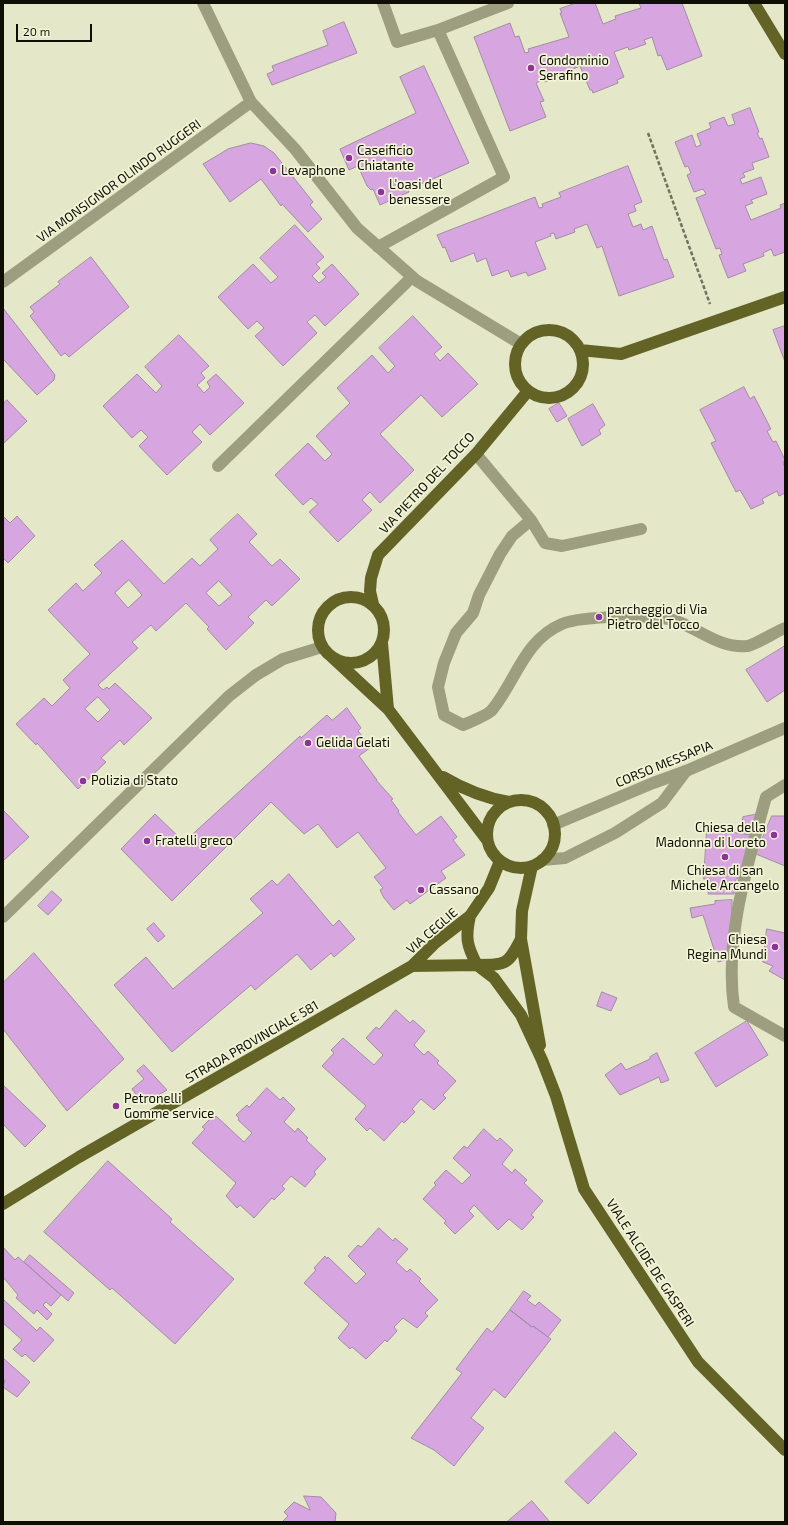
<!DOCTYPE html>
<style>
body{margin:0}
#map{position:relative;width:788px;height:1525px;overflow:hidden;background:#e5e7c9;font-family:"Exo 2",sans-serif}
canvas{display:block}
.frame{position:absolute;inset:0;border:4px solid #0e0e05;pointer-events:none}
.scale{position:absolute;left:16px;top:24px;width:76px;height:18px;box-sizing:border-box;border:2px solid #0e0e05;border-top:0;padding-left:5px;font-size:12px;line-height:14px;white-space:nowrap;color:#0e0e05;-webkit-text-stroke:3px #f2f4d6;paint-order:stroke}
</style>
<div id="map">
<canvas width="788" height="1525"></canvas>
<div class="frame"></div>
<div class="scale">20 m</div>
</div>
<script>
const context = document.querySelector('canvas').getContext('2d');
context.lineJoin = 'round';
function paint(path, color) {
  context.fillStyle = color;
  context.fill(path, 'evenodd');
}
function trace(path, color, width, dash) {
  context.strokeStyle = color;
  context.lineWidth = width;
  context.lineCap = dash ? 'butt' : 'round';
  context.setLineDash(dash || []);
  context.stroke(path);
}
function label(font, color, halo, rows, align = 'center') {
  context.font = font + ' "Exo 2",sans-serif';
  context.lineWidth = 3.5;
  context.setLineDash([]);
  context.textBaseline = 'middle';
  context.strokeStyle = halo;
  context.fillStyle = color;
  for (const [text, x, y, turn = 0] of rows) {
    context.save();
    context.translate(x, y);
    context.rotate((+turn || 0) * Math.PI / 180);
    context.textAlign = isNaN(turn) ? turn : align;
    if (halo) context.strokeText(text, 0, 0);
    context.fillText(text, 0, 0);
    context.restore();
  }
}
const building = new Path2D(`
 M576 3H595L603 24 616 19 615 16 641 8 639 3H682L702 56 667 70 661 55 658 56 652 37 644 40 646 44 629 50 628 47 614 52 624 77 617 80 618 83 593 93 592 90H590L580 66 545 82 544 79 536 83 544 101 540 102 546 117 510 131 474 37 510 23 515 37 519 36 525 53 529 52 528 49 569 37 560 13H562L560 9Z
 M344 22 357 53 272 85 267 74 274 71 272 66 328 45 323 31Z
 M424 66 469 163 408 190 409 192 380 205 373 189 371 190 367 186 358 166 349 170 340 149 416 113 400 77Z
 M750 108 759 132 757 133 760 139 762 138 769 157 752 163 754 169 743 173 745 177 740 179 742 184 761 177 767 194 751 200 753 203 745 206 751 220 781 208 780 205 785 203V252L774 256 771 249 763 253 764 256 743 264 746 271 728 278 719 255 722 254 720 248 716 249 696 198 706 194 703 189 694 192 687 175 691 173 688 166 685 167 675 142 692 135 696 147 701 145 697 134 711 128 709 123 724 117 728 126 735 124 732 115Z
 M251 143 264 146 274 153 313 202 310 205 322 219 308 232 282 204 281 206 261 179 230 202 203 164 228 149Z
 M628 166 642 202 634 205 636 211 628 214 633 227 641 224 643 230 652 226 664 260 667 259 674 277 619 296 602 246 597 248 587 224 574 229 575 232 556 239 554 233 550 234 551 236 535 242 546 269 528 276 526 272 511 277 508 270 492 276 486 258 477 262 474 253 451 262 445 247 443 248 437 235 535 197 539 208 543 207 542 204 561 197 559 193Z
 M295 225 324 257 316 264 320 268 312 276 319 283 326 277 322 273 332 264 359 294 325 326 315 315 307 322 317 333 283 366 255 336 264 328 257 321 248 329 218 297 253 264 271 283 278 277 260 258Z
 M91 257 129 307 69 357 65 353 61 356 30 316 34 312 30 307 60 284 58 282Z
 M3 308 55 375 54 380 37 395 3 359Z
 M413 316 442 347 434 354 440 361 448 353 478 384 442 417 421 395 380 434 414 470 380 503 370 492 362 500 372 510 338 542 309 512 318 504 311 498 303 505 275 475 308 443 325 461 332 454 316 436 350 403 337 388 372 355 388 373 395 366 379 348Z
 M785 326V362L773 330Z
 M179 335 209 366 201 373 205 378 197 385 204 393 210 387 207 382 216 374 244 403 210 435 200 424 192 432 202 442 167 475 139 446 148 437 141 430 132 438 103 406 137 374 156 393 162 386 145 367Z
 M744 387 750 399 754 396 771 429 767 431 773 442 776 441 785 460 783 463 785 468V493L779 496 777 491 762 499 764 503 751 509 740 490 736 492 711 443 716 441 700 410Z
 M7 400 27 421 3 444V404Z
 M559 403 567 416 557 422 549 409Z
 M593 404 605 425 599 430 601 434 582 446 568 419Z
 M238 514 257 534 249 542 272 566 280 559 300 579 272 606 266 600 248 617 254 623 226 650 207 629 209 627 186 603 156 631 151 625 132 642 138 648 98 685 103 690 107 687 109 689 115 683 152 718 124 745 120 740 101 758 106 762 78 789 37 743 36 745 16 724 44 698 52 706 70 688 63 680 90 654 48 610 76 583 83 591 102 573 94 565 122 540 164 584 192 558 200 566 218 549 210 540ZM129 580 142 595 128 608 115 593ZM219 581 232 595 219 606 206 593ZM98 697 110 710 98 722 85 709Z
 M3 516 10 523 17 516 35 536 8 563 3 558Z
 M785 646V690L767 702 746 670Z
 M347 708 361 728 358 731 371 747 359 756 377 780H376L393 799 391 800 399 811 398 812 416 835 441 816 457 837 453 840 465 855 441 871 446 878 410 904 407 900 394 910 384 898 380 890 383 888 374 877 386 868 358 832 337 848 318 824 304 834 271 802 172 901 121 849 155 814 184 842 300 736 301 738 327 715 332 720Z
 M3 810 29 837 3 861Z
 M759 814 753 835 738 833 743 817Z
 M772 816H785V866L756 854Z
 M707 829 753 835 739 878 736 879 734 894H708L710 879H704Z
 M289 874 333 926 339 920 355 939 334 957 331 953 311 970 297 954 255 990 251 985 172 1052 114 985 146 957 173 989 263 913 250 899 272 880 277 885Z
 M52 891 62 900 48 915 38 906Z
 M732 900V958L718 962 703 915 692 918 690 908 715 904V901Z
 M154 923 165 936 158 942 147 929Z
 M767 929 785 933V980L769 971 773 966 763 962Z
 M34 953 124 1059 67 1111 3 1029V983Z
 M602 992 617 998 611 1011 597 1006Z
 M396 1010 410 1023 413 1020 425 1031 414 1045 424 1055 428 1051 439 1061 437 1063 456 1081 443 1095 446 1098 434 1110 421 1099 412 1109 415 1112 404 1123 402 1121 384 1141 370 1128 367 1131 355 1119 366 1106 322 1066 334 1053 331 1050 343 1038 374 1065 383 1055 366 1038 376 1027 379 1029Z
 M747 1021 768 1055 716 1087 695 1053Z
 M657 1053 669 1080 661 1083 659 1077 620 1095 605 1075 621 1063 626 1070 650 1059V1057Z
 M144 1065 167 1090 143 1104 132 1089 144 1079 137 1071Z
 M3 1085 46 1126 25 1147 3 1124Z
 M267 1088 280 1100 283 1097 295 1109 284 1122 295 1132 298 1128 308 1138 306 1140 326 1159 314 1172 316 1174 305 1187 291 1176 282 1186 285 1189 274 1200 272 1198 254 1218 240 1205 237 1208 226 1196 236 1183 192 1143 205 1129 202 1127 213 1116 215 1118 216 1116 244 1142 252 1133 238 1120 239 1118 236 1115 247 1105 249 1107Z
 M484 1129 497 1141 500 1138 513 1150 502 1164 512 1173 515 1169 527 1180 524 1183 543 1201 531 1215 534 1217 522 1230 509 1219 498 1230 474 1205 469 1211 474 1216 455 1234 444 1223 446 1221 423 1199 436 1185 434 1183 446 1170 462 1184 471 1175 453 1158 464 1146 467 1148Z
 M108 1161 172 1219 170 1222 234 1279 175 1344 112 1288 110 1290 44 1232Z
 M379 1228 393 1241 395 1238 408 1249 396 1262 407 1272 410 1269 421 1279 419 1281 438 1300 425 1313 428 1316 417 1328 403 1318 394 1327 397 1331 387 1342 385 1340 366 1359 352 1347 350 1349 338 1338 349 1324 304 1283 316 1270 314 1268 325 1256 327 1259 328 1257 356 1284 366 1274 348 1256 358 1245 361 1247Z
 M3 1247 15 1260 18 1257 61 1295 51 1306 46 1302 43 1305 52 1314 47 1320 37 1310 34 1314 16 1298 18 1295 3 1277Z
 M30 1255 74 1293 68 1301 24 1262Z
 M524 1291 531 1296 527 1300 535 1306 539 1302 561 1320 548 1337 533 1326 532 1327 510 1310Z
 M3 1299 37 1331 40 1327 54 1340 34 1362 25 1354 22 1357 13 1349 22 1340 3 1323Z
 M510 1310 532 1327 533 1326 551 1339 505 1398 494 1389 471 1418 484 1428 454 1466 434 1450 411 1438 462 1373 456 1369 487 1328 492 1332Z
 M3 1358 30 1382 17 1397 3 1387 5 1380 3 1379Z
 M615 1432 637 1454 588 1504 565 1482Z
 M304 1496 321 1497 336 1513 335 1522H282L288 1516 284 1512 294 1502 310 1510Z
 M532 1501 550 1522H507Z`);
paint(building, '#d7a5df');
trace(building, '#a08da3', 1);
trace(new Path2D(`
 M648 133 710 304`), '#71725f', 2.5, [4, 2]);
trace(new Path2D(`
 M476 454 531 520 512 536 500 554 479 595 473 613 456 633 444 663 438 687 444 715 463 725C470 722 488 715 492 710 516 681 524 640 562 624 580 616 658 614 676 621 699 629 721 649 747 646 753 646 777 631 785 628
 M531 520 545 543 562 546 641 529
 M542 860 565 858 615 833 662 803 686 771`), '#9d9e7f', 12);
trace(new Path2D(`
 M203 3 251 102 295 149 357 228 417 281 521 344
 M383 3 397 42 438 30
 M378 247 504 177 438 30 508 3
 M3 282 251 102
 M218 466 412 277
 M785 785 766 797C748 863 724 938 734 1007L785 1036
 M3 917 229 696 256 675 283 659 322 647`), '#9d9e7f', 12);
trace(new Path2D(`
 M553 825 653 783 686 771 785 728`), '#9d9e7f', 12);
trace(new Path2D(`
 M754 3 785 54
 M515 364a34 34 0 1 1 68 0a34 34 0 1 1-68 0Z
 M580 350 621 354 785 297
 M318 630a33 33 0 1 1 66 0a33 33 0 1 1-66 0Z
 M373 604 370 591 371 578 378 555 476 454 528 391
 M382 643 388 709
 M331 656 388 709 487 840
 M443 777C465 790 484 798 509 802
 M487 834a34 34 0 1 1 68 0a34 34 0 1 1-68 0Z
 M532 866 522 911 521 939 540 1045
 M470 916C465 938 467 946 477 965 506 965 508 965 521 939
 M412 966 477 965 494 978 521 1015 542 1060 556 1096 584 1189 698 1362 785 1450
 M3 1204 79 1157 412 966 435 943 470 916 489 888 500 861`), '#636326', 12);
for (const [x, y, r, color] of [
 [531,68,4,"#8d319c"],
 [349,158,4,"#8d319c"],
 [273,171,4,"#8d319c"],
 [381,192,4,"#8d319c"],
 [599,617,4,"#8d319c"],
 [308,743,4,"#8d319c"],
 [83,781,4,"#8d319c"],
 [774,835,4,"#8d319c"],
 [147,841,4,"#8d319c"],
 [725,857,4,"#8d319c"],
 [421,890,4,"#8d319c"],
 [775,947,4,"#8d319c"],
 [116,1106,4,"#8d319c"]
]) {
  const dot = new Path2D();
  dot.arc(x, y, r, 0, 2 * Math.PI);
  context.fillStyle = color;
  context.fill(dot);
  trace(dot, '#f2f4d6', 1.5);
}
label('13px', '#0e0e05', '#f2f4d6', [
 ["Condominio",539,61],
 ["Serafino",539,76],
 ["Caseificio",357,151],
 ["Chiatante",357,166],
 ["Levaphone",281,171],
 ["L'oasi del",389,185],
 ["benessere",389,200],
 ["parcheggio di Via",607,610],
 ["Pietro del Tocco",607,625],
 ["Gelida Gelati",316,743],
 ["Polizia di Stato",91,781],
 ["Chiesa della",766,828,"right"],
 ["Madonna di Loreto",766,843,"right"],
 ["Fratelli greco",155,841],
 ["Chiesa di san",725,871,"center"],
 ["Michele Arcangelo",725,886,"center"],
 ["Cassano",429,890],
 ["Chiesa",767,940,"right"],
 ["Regina Mundi",767,955,"right"],
 ["Petronelli",124,1099],
 ["Gomme service",124,1114]
], 'left');
label('13px', '#0e0e05', '#f2f4d6', [
 ["VIA MONSIGNOR OLINDO RUGGERI",119,181,-36],
 ["VIA PIETRO DEL TOCCO",427,483,-47],
 ["CORSO MESSAPIA",664,764,-22],
 ["VIA CEGLIE",432,931,-41],
 ["STRADA PROVINCIALE 581",252,1042,-30],
 ["VIALE ALCIDE DE GASPERI",650,1263,57]
]);
</script>
